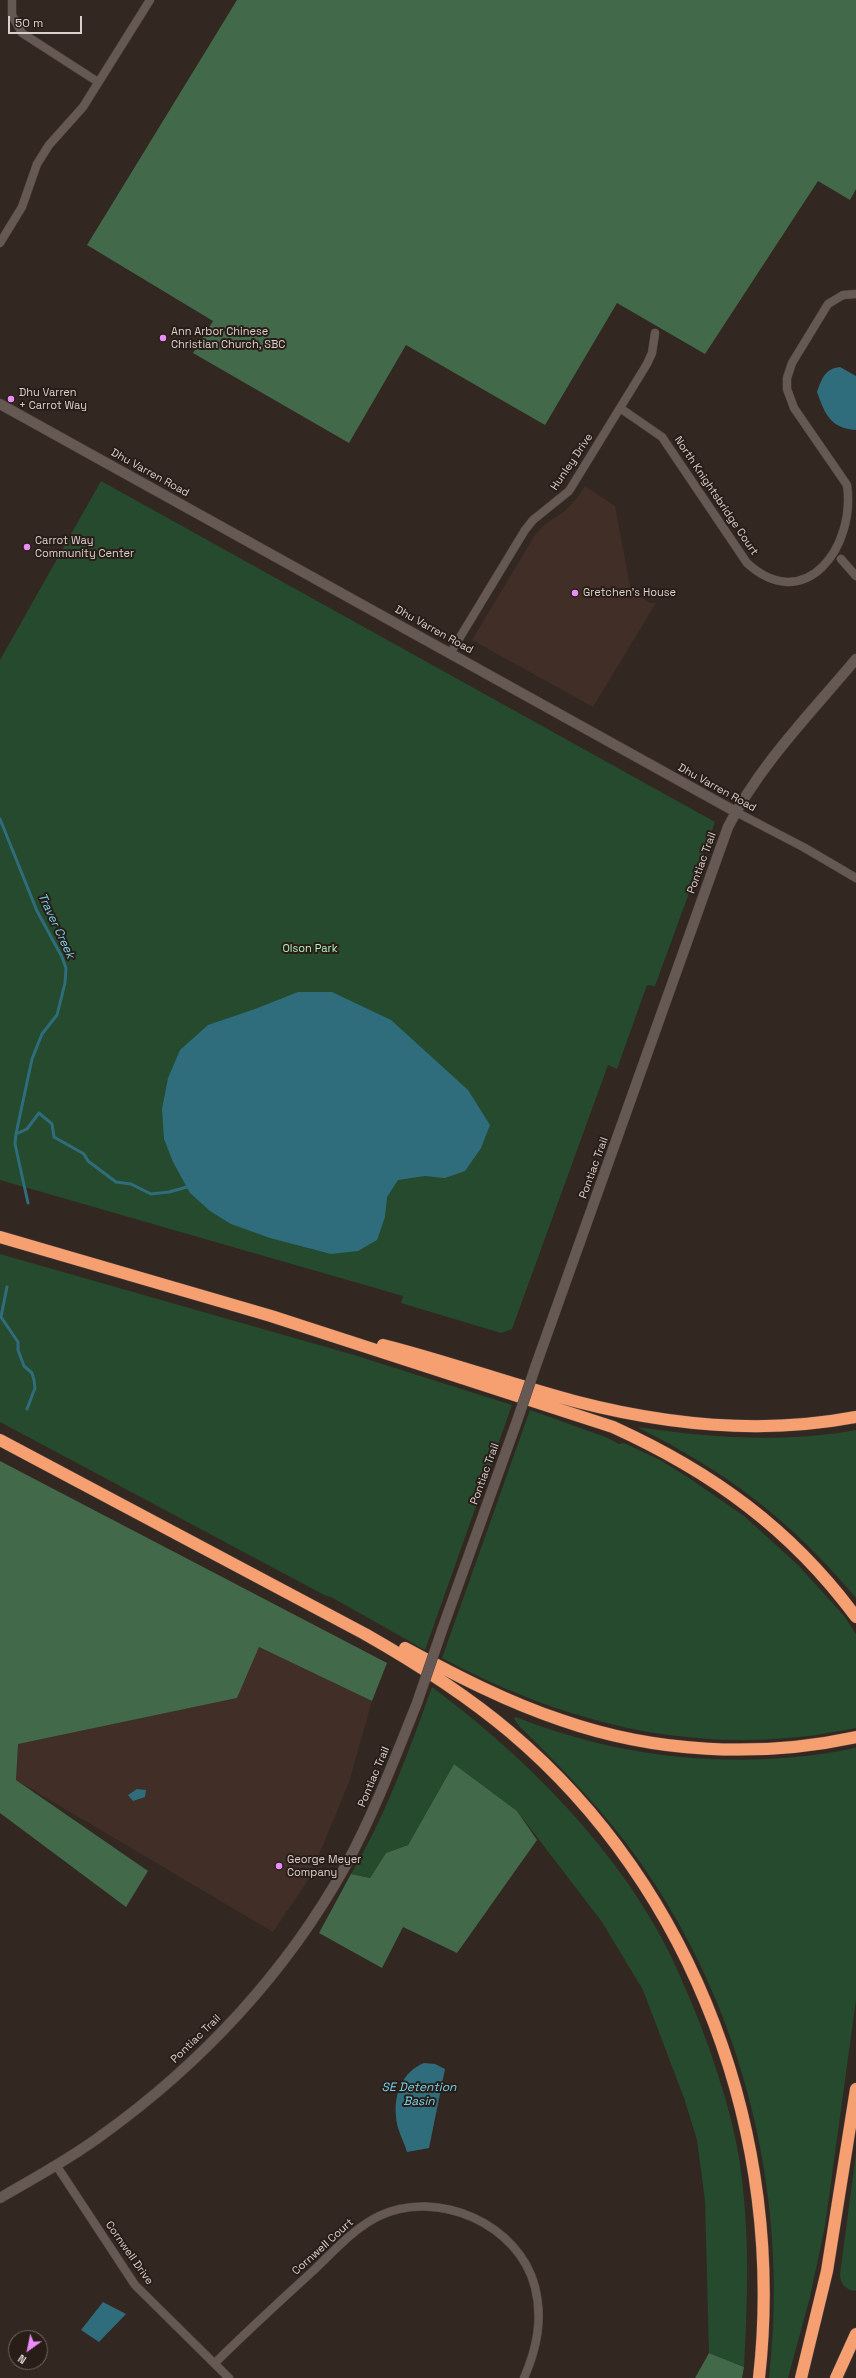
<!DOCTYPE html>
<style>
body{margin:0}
#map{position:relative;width:856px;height:2378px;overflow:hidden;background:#332722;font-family:"Space Grotesk",sans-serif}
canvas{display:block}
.north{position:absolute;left:8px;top:2330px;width:40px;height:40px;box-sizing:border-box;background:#291d18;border:1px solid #6f6560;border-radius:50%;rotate:213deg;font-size:11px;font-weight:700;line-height:16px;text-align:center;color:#d9d0cd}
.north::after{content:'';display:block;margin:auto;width:14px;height:18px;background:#ec8cfa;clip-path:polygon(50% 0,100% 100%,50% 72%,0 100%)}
.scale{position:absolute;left:8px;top:16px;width:74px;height:18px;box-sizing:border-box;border:2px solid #d9d0cd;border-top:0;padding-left:5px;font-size:12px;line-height:14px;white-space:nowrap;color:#d9d0cd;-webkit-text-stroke:3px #291d18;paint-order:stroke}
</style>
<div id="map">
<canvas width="856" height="2378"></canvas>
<div class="north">N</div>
<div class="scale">50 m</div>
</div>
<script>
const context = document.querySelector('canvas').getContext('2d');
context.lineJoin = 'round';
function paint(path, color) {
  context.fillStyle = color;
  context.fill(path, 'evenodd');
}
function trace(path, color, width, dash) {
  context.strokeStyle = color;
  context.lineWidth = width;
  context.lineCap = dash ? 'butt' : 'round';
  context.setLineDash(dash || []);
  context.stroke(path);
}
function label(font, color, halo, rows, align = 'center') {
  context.font = font + ' "Space Grotesk",sans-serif';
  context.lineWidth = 4;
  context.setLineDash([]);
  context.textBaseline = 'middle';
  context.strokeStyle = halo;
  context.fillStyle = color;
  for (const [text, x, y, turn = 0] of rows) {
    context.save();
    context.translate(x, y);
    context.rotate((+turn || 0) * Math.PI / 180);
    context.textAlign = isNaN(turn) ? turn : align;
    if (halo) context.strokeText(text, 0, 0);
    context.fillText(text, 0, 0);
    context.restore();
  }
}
paint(new Path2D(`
 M585 486 615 506 631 591 650 603H656L593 707 472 640 535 535 544 525 565 511 577 498Z
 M259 1647 372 1701 349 1782 309 1879 273 1932 16 1780 17 1744 237 1698Z`), '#412e26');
paint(new Path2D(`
 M101 481 715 822 655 986 647 985 617 1069 608 1065 512 1329 501 1333 401 1303 403 1296 0 1180V660Z
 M0 1254 354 1355 512 1405 425 1650 331 1597 326 1596 0 1422Z
 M530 1410 608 1438 619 1444 624 1443 660 1460 689 1478 744 1516 798 1565 845 1617 856 1634V1728C709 1759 573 1728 442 1658Z
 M637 1427C710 1438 784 1443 856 1430V1598C792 1521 727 1472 637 1427Z
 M432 1687C526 1757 619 1850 671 1956 685 1986 698 2017 709 2048 721 2083 733 2120 739 2158 750 2228 748 2297 744 2367L709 2353 705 2201 697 2140 684 2098 643 1990 602 1922 517 1811 454 1764 408 1845 386 1853 370 1878 351 1874C386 1815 409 1751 432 1687Z
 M516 1717C624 1760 742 1771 856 1748V2000L825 2226 810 2297 788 2378H769C791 2189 740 1991 623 1839 592 1799 556 1762 519 1726L514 1719Z
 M856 2153V2290L855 2291C846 2290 840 2284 840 2274Z`), '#254a2d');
paint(new Path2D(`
 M237 0H856V189L850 200 818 181 705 354 617 303 545 425 406 345 349 443 193 353 213 321 87 245Z
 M0 1461 387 1663 372 1701 259 1647 237 1698 18 1744 16 1780 148 1871 126 1907 0 1813Z
 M454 1764 517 1811 537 1840 457 1953 403 1927 382 1968 319 1933 351 1874 370 1878 386 1853 408 1845Z
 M709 2353 744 2367 742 2378H695Z`), '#426949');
paint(new Path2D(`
 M840 367 856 376V430C830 428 825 414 817 392 822 378 825 369 840 367Z
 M298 992H332L391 1020 468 1090 490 1125 481 1148 465 1171 445 1178 425 1176 398 1180 387 1197 385 1217 377 1240 358 1251 331 1254 270 1238 231 1224 210 1211 190 1193 173 1162 164 1139 162 1109 168 1078 180 1050 208 1025 255 1009Z
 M137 1789 146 1790 145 1797 133 1801 128 1795Z
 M424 2063 435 2064 445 2069 429 2148 407 2152C404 2141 396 2128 396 2116 394 2094 402 2072 424 2063Z
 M103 2302 126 2314 99 2342 81 2330Z`), '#2f6d7c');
trace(new Path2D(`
 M0 819 37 911 62 957 66 968 65 983 57 1015 42 1034 32 1059 16 1134 15 1144 28 1203
 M16 1134 27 1129 39 1113 52 1124 54 1137 84 1154 88 1161 116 1182 131 1184 151 1194 169 1192 187 1187
 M7 1287 1 1317 18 1342V1350L24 1366 32 1373 34 1380 35 1388 27 1409`), '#2f6d7c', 3);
const minor = new Path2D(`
 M12 0V15L22 33 98 82
 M0 243 22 207 37 164 49 145 83 107 150 0
 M620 408 662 437 747 563C805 616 856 547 847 485L794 408 787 389V378L792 363 828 304 843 295 856 294
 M841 559 856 576
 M451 652 525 530 533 520 569 491 647 364 652 353 655 333
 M736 812 805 848 856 878
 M56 2165 135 2285 229 2378
 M215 2363C247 2331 280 2301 314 2270 334 2251 353 2229 379 2216 437 2188 519 2224 535 2287 543 2319 537 2348 524 2378`);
const secondary = new Path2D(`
 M0 404 736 812
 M536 1365 728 827C760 764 811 713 856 659
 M442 1630 517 1421
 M0 2198C34 2178 70 2159 102 2135 201 2064 287 1972 346 1865 374 1813 395 1758 417 1703`);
const motorway = new Path2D(`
 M0 1237 271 1316 613 1427C712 1472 791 1529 856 1617
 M383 1345C447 1361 510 1384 574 1401 666 1425 762 1435 856 1417
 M0 1440 365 1634C416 1663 465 1694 510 1732 696 1889 786 2139 759 2378
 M405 1648C455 1675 507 1702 561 1720 655 1753 759 1758 856 1737
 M801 2378 827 2271 856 2089
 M836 2378 856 2334`);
trace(minor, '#504541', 9);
trace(secondary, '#504541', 11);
trace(motorway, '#504541', 13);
trace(minor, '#665852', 8);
trace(secondary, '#665852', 10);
trace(motorway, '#f6a071', 12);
const secondaryBridge = new Path2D(`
 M517 1421 536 1365
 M417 1703 442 1630`);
trace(secondaryBridge, '#504541', 11, []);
trace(secondaryBridge, '#665852', 10);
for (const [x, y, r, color] of [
 [163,338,4,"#ec8cfa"],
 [11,399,4,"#ec8cfa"],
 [27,547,4,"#ec8cfa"],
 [575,593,4,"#ec8cfa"],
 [279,1866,4,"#ec8cfa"]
]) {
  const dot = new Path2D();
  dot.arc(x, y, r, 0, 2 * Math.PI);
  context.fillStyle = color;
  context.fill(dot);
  trace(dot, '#291d18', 1.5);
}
label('11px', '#d9d0cd', '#291d18', [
 ["Ann Arbor Chinese",171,332],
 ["Christian Church, SBC",171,345],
 ["Dhu Varren",19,393],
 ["+ Carrot Way",19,406],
 ["Carrot Way",35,541],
 ["Community Center",35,554],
 ["Gretchen's House",583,593],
 ["George Meyer",287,1860],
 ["Company",287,1873]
], 'left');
label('11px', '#d9d0cd', '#291d18', [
 ["Hunley Drive",572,462,-56],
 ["Dhu Varren Road",150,473,29],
 ["North Knightsbridge Court",716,496,56],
 ["Dhu Varren Road",434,630,29],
 ["Dhu Varren Road",717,788,29],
 ["Pontiac Trail",702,863,-70],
 ["Pontiac Trail",594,1168,-70],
 ["Pontiac Trail",485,1474,-70],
 ["Pontiac Trail",374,1777,-67],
 ["Pontiac Trail",196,2039,-44],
 ["Cornwell Court",323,2247,-42],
 ["Cornwell Drive",129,2253,55]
]);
label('11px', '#b3f3be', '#291d18', [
 ["Olson Park",310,949]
]);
label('italic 12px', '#72d3eb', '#291d18', [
 ["Traver Creek",56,926,65],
 ["SE Detention",419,2088],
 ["Basin",419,2102]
]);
</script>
